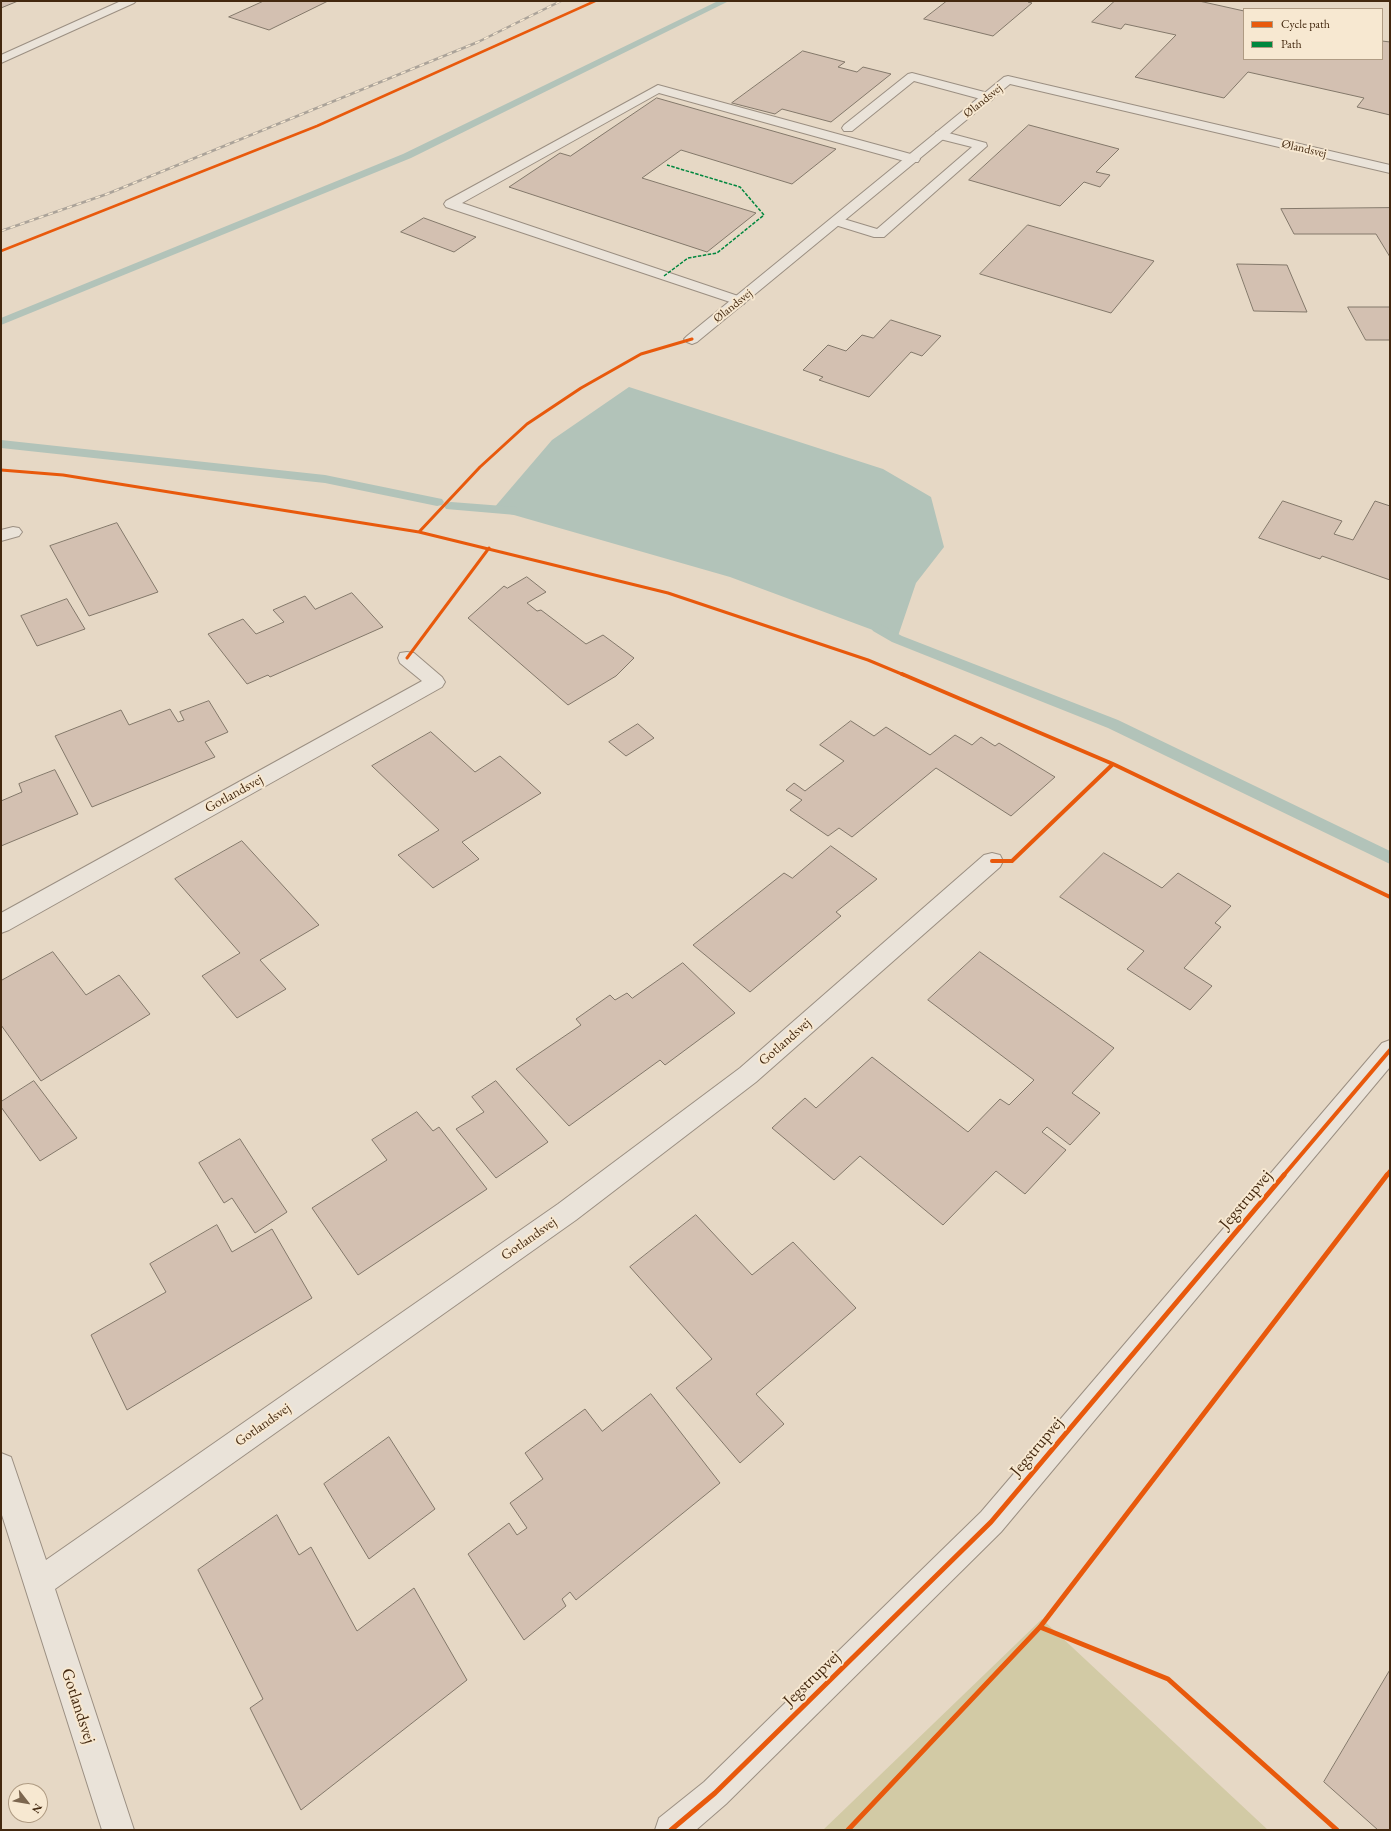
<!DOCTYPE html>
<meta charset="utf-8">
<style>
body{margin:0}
#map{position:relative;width:1391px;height:1831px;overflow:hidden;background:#e6d8c5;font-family:"EB Garamond",serif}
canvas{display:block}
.frame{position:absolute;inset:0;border:2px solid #43280f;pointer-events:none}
.legend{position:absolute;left:1243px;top:8px;width:140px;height:52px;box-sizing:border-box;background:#f7e8d1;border:1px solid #af9b83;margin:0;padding:5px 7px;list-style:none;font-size:12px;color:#43280f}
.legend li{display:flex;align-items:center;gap:8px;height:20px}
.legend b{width:20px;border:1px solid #af9b83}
.north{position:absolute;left:8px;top:1783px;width:40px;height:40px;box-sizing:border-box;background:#f7e8d1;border:1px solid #af9b83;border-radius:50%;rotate:121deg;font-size:11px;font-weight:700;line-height:16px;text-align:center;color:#43280f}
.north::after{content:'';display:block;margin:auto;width:14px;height:18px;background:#7c664f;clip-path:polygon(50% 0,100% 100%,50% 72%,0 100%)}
</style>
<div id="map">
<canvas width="1391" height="1831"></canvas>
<div class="frame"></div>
<ul class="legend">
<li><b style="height:5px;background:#e8590c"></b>Cycle path</li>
<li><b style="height:5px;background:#00873e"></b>Path</li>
</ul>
<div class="north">N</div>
</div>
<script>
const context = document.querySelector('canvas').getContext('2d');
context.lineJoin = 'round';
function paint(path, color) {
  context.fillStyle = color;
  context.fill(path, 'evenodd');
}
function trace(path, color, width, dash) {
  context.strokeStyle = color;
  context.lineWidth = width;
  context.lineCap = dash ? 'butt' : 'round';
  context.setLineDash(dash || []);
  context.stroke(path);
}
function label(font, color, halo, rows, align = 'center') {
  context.font = font + ' "EB Garamond",serif';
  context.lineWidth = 4;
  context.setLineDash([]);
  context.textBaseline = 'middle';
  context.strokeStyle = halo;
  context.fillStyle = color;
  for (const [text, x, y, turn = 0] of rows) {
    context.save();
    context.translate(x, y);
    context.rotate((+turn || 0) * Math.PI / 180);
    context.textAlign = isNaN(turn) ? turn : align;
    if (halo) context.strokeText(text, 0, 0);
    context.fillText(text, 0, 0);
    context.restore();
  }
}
paint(new Path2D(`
 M1042 1619 1268 1830H823Z`), '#d2caa5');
paint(new Path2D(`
 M629 387 883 469 931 497 944 547 916 583 897 639 730 577 493 509 552 440Z`), '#b2c3b9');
paint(new Path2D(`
 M718 1H729L411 158 1 325V318L403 154Z
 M1 440 325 475 437 498 442 499 444 502 442 505 437 506 325 483 1 448Z
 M451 502 516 507 521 508 523 511 521 514 516 515 446 509 444 506 446 503Z
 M878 623 902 636 1118 720 1390 851V864L1108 728 892 642 873 631 871 628 873 625Z`), '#b2c3b9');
const building = new Path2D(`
 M1 1H18L1 8Z
 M264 1H328L269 30 229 17Z
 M947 1H1030L1028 2 1032 3 993 36 924 19Z
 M1115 1H1199L1244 11V59H1382V41L1390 42V115L1357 107 1364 98 1248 72 1224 98 1135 77 1176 35 1125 24 1121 29 1092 22Z
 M803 51 845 62 838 67 857 72 863 67 891 74 831 122 782 109 775 114 732 103Z
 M657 98 836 149 792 184 681 150 642 178 756 213 707 252 509 187 560 153 570 156Z
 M1029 125 1119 149 1096 172 1110 175 1100 187 1084 182 1060 206 969 180Z
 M1390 208V257L1376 234H1294L1281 209Z
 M424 218 476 237 454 252 401 232Z
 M1028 225 1154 261 1111 313 980 274Z
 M1237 264 1287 265 1307 312 1254 311Z
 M1348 307H1390V340H1366Z
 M891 320 941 336 922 356 911 352 869 397 819 380 823 377 803 370 828 345 846 351 862 335 873 338Z
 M1283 501 1342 521 1334 534 1353 540 1375 501 1390 506V580L1322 556 1320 559 1259 538Z
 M117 523 158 592 89 616 50 546Z
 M527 577 546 592 527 603 537 611 541 610 586 644 603 635 634 658 616 676 568 705 468 618 504 586 507 588Z
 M352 593 383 627 270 677 268 675 247 684 208 634 243 619 256 634 284 622 273 610 305 596 315 609Z
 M67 599 85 629 37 646 21 616Z
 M209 701 228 732 205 742 215 757 92 807 55 736 121 710 129 725 170 709 178 722 184 720 180 712Z
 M851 721 874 736 886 727 930 755 955 735 972 745 981 737 995 746 999 743 1055 777 1011 816 936 768 852 837 839 828 828 836 790 810 802 800 786 790 794 783 805 791 844 761 820 745Z
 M638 724 654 738 626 756 609 742Z
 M431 732 475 772 500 756 541 793 462 842 479 859 433 888 398 855 439 830 372 766Z
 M55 770 78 814 1 846V801L22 792 19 784Z
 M242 841 319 925 260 960 286 989 237 1018 202 976 240 953 175 879Z
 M831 846 877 879 836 912 841 916 750 992 693 945 784 873 792 878Z
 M1104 853 1162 888 1178 873 1231 906 1215 923 1221 927 1184 968 1212 986 1190 1010 1127 969 1144 951 1060 897Z
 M53 952 86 995 119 975 150 1014 41 1081 1 1025V981Z
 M980 952 1114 1048 1072 1093 1100 1113 1070 1145 1047 1127 1042 1132 1066 1150 1025 1194 996 1171 943 1225 860 1156 834 1180 772 1128 805 1098 816 1108 872 1057 968 1132 1000 1099 1009 1105 1034 1080 928 1000Z
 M683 963 735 1013 665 1065 660 1060 569 1126 516 1069 581 1025 576 1019 610 995 615 1000 627 993 632 998Z
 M34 1081 77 1138 40 1161 1 1107V1102Z
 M496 1081 548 1142 496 1178 456 1129 484 1112 472 1097Z
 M417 1112 433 1131 439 1127 487 1189 358 1275 312 1208 387 1160 372 1140Z
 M240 1139 287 1212 255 1233 232 1198 224 1203 199 1163Z
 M696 1215 752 1275 793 1242 856 1308 756 1394 784 1424 740 1463 676 1388 712 1359 630 1267Z
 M217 1225 232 1252 272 1229 312 1298 127 1410 91 1335 166 1292 150 1264Z
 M651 1394 720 1483 576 1600 570 1592 562 1599 566 1606 524 1640 468 1554 509 1523 517 1535 527 1528 510 1503 543 1479 525 1453 585 1409 602 1431Z
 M389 1437 435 1509 369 1559 324 1484Z
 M277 1515 299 1555 311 1547 357 1631 414 1588 467 1680 301 1810 250 1708 263 1699 198 1570Z
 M1390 1670V1830H1378L1324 1782Z`);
paint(building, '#d3c0b1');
trace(building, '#83786a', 1);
const service = new Path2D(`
 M121 1H136L134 3 1 63V55Z
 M912 73 992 94 994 97 992 100 988 101 914 81 852 131H844L842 128 844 125 908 74Z
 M658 85 918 156 920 159 918 162H908L659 93 462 203 744 298 746 301 744 304 739 305 446 207 444 204 446 201Z
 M941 131 986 143 987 146 884 237H874L832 224 830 221 832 218 837 217 877 229 972 147 936 138 935 135 936 132Z`);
const minor = new Path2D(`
 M1008 76 1390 165V173L1010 84 697 342 692 344 687 342 684 339 687 336 1004 77Z
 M13 527 19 528 22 532 19 536 1 541V530Z
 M407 652 414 653 442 677 445 682 442 687 9 930 1 933V913L422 681 400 663 398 658 400 653Z
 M992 853 1000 855 1003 861 1000 867 756 1082 576 1220 55 1589 134 1830H102L1 1512V1453L11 1457 46 1560 558 1204 740 1068 984 855Z`);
const tertiary = new Path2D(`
 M1390 1040V1067L1001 1532 726 1804 696 1830H655L659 1818 704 1782 981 1512 1382 1043Z`);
trace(service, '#9b8f82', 2);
trace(minor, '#9b8f82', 2);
trace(tertiary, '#9b8f82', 2);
paint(service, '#eae3d9');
paint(minor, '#eae3d9');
paint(tertiary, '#eae3d9');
const rail = new Path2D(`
 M1 231 107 194 478 42 561 1`);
trace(rail, '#aba399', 2.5);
trace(rail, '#f7e8d1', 1.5, [5]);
trace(new Path2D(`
 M664 276 688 258 717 253 764 215 740 187 667 165`), '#00873e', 1.5, [3.5, 1.5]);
trace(new Path2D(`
 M1 251 317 126 595 1`), '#e8590c', 2.5);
trace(new Path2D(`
 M1 470 63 475 419 532 668 593 868 660 904 675
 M419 532 480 467 527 424 581 388 641 354 692 339
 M407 658 489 548`), '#e8590c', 3);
trace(new Path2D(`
 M902 674 1113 764 1390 897
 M992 861H1012L1113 764
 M1283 1176 1390 1050
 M1386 1176 1390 1171`), '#e8590c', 4);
trace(new Path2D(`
 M1040 1627 1168 1679 1337 1830
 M671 1830 715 1793 991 1522 1284 1175
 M848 1830 1040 1627 1387 1175`), '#e8590c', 5);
label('12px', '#43280f', '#f7e8d1', [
 ["Ølandsvej",983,101,-39],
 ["Ølandsvej",1304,149,13],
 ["Ølandsvej",733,306,-39]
]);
label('14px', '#43280f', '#f7e8d1', [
 ["Gotlandsvej",234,794,-29],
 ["Gotlandsvej",785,1042,-41],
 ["Gotlandsvej",529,1239,-35],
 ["Gotlandsvej",263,1425,-35]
]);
label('17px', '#43280f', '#f7e8d1', [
 ["Jegstrupvej",1246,1200,-50],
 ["Jegstrupvej",1037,1447,-50],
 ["Jegstrupvej",812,1679,-44],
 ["Gotlandsvej",78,1706,72]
]);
</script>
